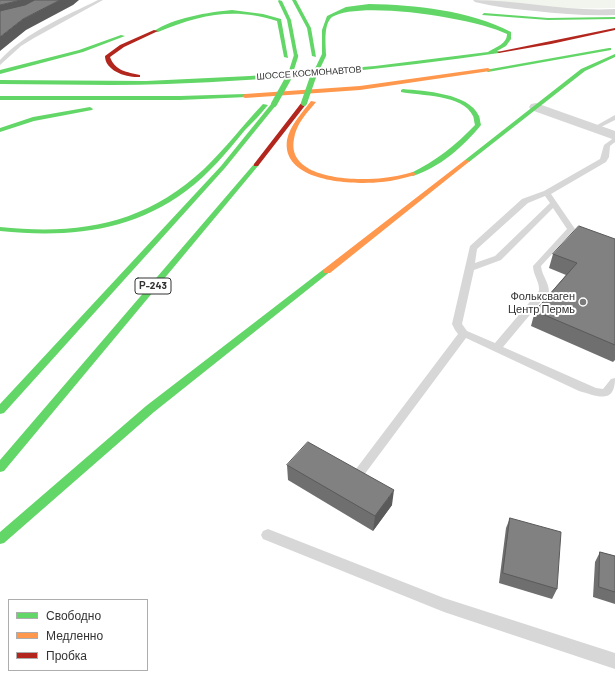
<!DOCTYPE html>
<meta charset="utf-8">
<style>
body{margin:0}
#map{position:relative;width:615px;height:679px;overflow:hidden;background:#fff;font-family:Barlow,sans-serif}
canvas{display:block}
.legend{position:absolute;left:8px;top:599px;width:140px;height:72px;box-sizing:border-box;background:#fff;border:1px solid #adadad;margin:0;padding:5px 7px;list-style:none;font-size:12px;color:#333}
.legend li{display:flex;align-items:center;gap:8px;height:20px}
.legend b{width:20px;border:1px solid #adadad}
</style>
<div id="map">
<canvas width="615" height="679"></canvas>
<ul class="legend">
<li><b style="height:5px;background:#63d668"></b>Свободно</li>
<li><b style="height:5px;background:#ff974d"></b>Медленно</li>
<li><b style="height:5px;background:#b3261e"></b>Пробка</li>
</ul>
</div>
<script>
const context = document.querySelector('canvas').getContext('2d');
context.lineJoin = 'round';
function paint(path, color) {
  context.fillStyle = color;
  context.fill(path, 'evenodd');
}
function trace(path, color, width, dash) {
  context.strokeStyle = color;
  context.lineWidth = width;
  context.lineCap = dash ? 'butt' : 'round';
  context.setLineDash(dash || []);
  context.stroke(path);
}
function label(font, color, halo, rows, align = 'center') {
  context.font = font + ' Barlow,sans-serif';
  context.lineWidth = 4;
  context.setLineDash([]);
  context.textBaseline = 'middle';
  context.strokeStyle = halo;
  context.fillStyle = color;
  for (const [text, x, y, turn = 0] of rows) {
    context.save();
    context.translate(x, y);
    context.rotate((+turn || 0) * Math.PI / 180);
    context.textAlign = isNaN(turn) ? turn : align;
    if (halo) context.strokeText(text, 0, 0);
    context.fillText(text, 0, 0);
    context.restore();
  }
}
paint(new Path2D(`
 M479 0H615V8L555 9Z`), '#f1f5ed');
paint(new Path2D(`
 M98 0H103L34 38 21 46 0 65V60C26 32 64 17 98 0Z
 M615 115V120L597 129 592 128Z
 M615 137V142L610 146 609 157 606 162 551 194 575 229 541 266C542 276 549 282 549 292L503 347 596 388 603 389 611 379 615 378C615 405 597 396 579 391L466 338 364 475 360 477 356 475 354 472 356 469 458 334 455 330 452 324 470 246 522 199 544 191 600 159 604 145ZM545 196 550 203 495 256 475 263 477 249 528 203ZM553 208 567 229 533 266C533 275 540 282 539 291L495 343 467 331 462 324 474 270 501 260Z
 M268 529 444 598 615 653V669L444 612 263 539 261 535 263 531Z`), '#d7d7d7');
paint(new Path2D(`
 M473 0C521 0 567 12 615 9V15C588 16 562 14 535 11 515 9 495 7 475 2Z
 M536 103 615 131V140L531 110 529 107 531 104Z`), '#d7d7d7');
paint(new Path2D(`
 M279 0 282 1 291 20 298 57 294 56 287 20 278 1Z
 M292 0H296L311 28 316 57 312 56 307 28Z
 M369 4C416 5 468 10 511 32V39L506 46 497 51 501 52 499 53C389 69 278 80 167 84 111 86 56 84 0 84V80L146 81 250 76 375 66 488 52C496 47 507 44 507 34 476 18 359 0 332 17 323 25 326 44 326 55L322 56V30L327 16 346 7Z
 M232 10 263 14 281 19 288 58 284 57 277 21C233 7 200 15 158 32L154 31C173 18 209 12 232 10Z
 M484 13 548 18 615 17V19L548 20 482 15Z
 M121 35 125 36 83 52 0 74V70L79 50Z
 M609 48H611V50L488 72 485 70Z
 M615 54V57L585 71 469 162H465V160L581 69Z
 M403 89C424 91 469 93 479 116 480 118 480 122 481 125 464 146 439 168 413 176L410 174 411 173C436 161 456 145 475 125 474 122 474 118 473 116 463 94 420 96 401 92V90Z
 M245 94 248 96 247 97 180 100H0V96H180Z
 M272 103 277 104 225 168 4 413 0 414V404L221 166Z
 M263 104 268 105C261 114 253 122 245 130 227 152 209 174 186 191 131 232 67 238 0 231V227C78 235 144 225 204 169 225 149 243 125 263 104Z
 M90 107 93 109 92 110 34 121 0 132V128L33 117Z
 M256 163 259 165 258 166 4 471 0 472V460L254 164Z
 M324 269H327L331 271 154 412 4 543 0 544V532L146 406Z`), '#63d668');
paint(new Path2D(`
 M488 68 491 70 490 71 360 90 245 98 242 96 245 94 360 86Z
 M311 101 316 102C307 113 296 124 294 139 286 180 357 181 383 178 393 177 403 175 413 172L416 174 415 175C404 178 393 181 382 182 355 185 281 183 287 140 290 125 302 113 311 101Z
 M465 160 470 161 330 273H324L323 271 324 269Z`), '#ff974d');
paint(new Path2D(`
 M615 28V30L551 44 499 53 497 52Z
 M154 30 158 31 124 47 110 57C115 71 127 72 140 75V77C127 78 105 71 105 56L120 45Z
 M302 102 307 103 258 166H254V164Z`), '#b3261e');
trace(new Path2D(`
 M289 78 296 56
 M313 78 324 55`), '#63d668', 4.5);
trace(new Path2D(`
 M304 103 313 77
 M274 104 289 77`), '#63d668', 6);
paint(new Path2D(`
 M615 239V360L613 362 531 326 535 311 566 275 549 268 553 254Z
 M287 465 392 505 373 531 288 480Z
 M510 518 557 589 552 599 499 583 506 528Z
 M600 552 615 556V604L593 597 595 562Z`), '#6f6f6f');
paint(new Path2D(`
 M21 0H43L0 16V5Z
 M60 0H79L73 5 26 30 0 51V37L23 19Z
 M394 490 392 505 373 531 375 516Z`), '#5a5a5a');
const building = new Path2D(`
 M0 0H21L0 5Z
 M35 0H60L23 19 0 37V11L4 10 25 5Z
 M579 226 615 239V345L535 311 577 263 553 254Z
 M308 442 394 490 375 516 287 465Z
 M510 518 561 532 557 589 503 573Z
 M600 552 615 556V592L599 587Z`);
paint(building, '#818181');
trace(building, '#5a5a5a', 1);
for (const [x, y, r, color] of [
 [583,302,4,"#7a7a7a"]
]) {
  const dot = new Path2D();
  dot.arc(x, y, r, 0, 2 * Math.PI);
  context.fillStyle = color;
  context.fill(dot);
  trace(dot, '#fff', 1.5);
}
label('9px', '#333', '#fff', [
 ["ШОССЕ КОСМОНАВТОВ",309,73,-4]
]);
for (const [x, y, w] of [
 [153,286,36]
]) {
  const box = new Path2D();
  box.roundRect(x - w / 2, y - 8, w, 16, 3);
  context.fillStyle = '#fff';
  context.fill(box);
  trace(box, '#333', 1);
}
label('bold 10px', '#333', null, [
 ["Р-243",153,286]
]);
label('11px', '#333', '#fff', [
 ["Фольксваген",575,296],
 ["Центр Пермь",575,309]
], 'right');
</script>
